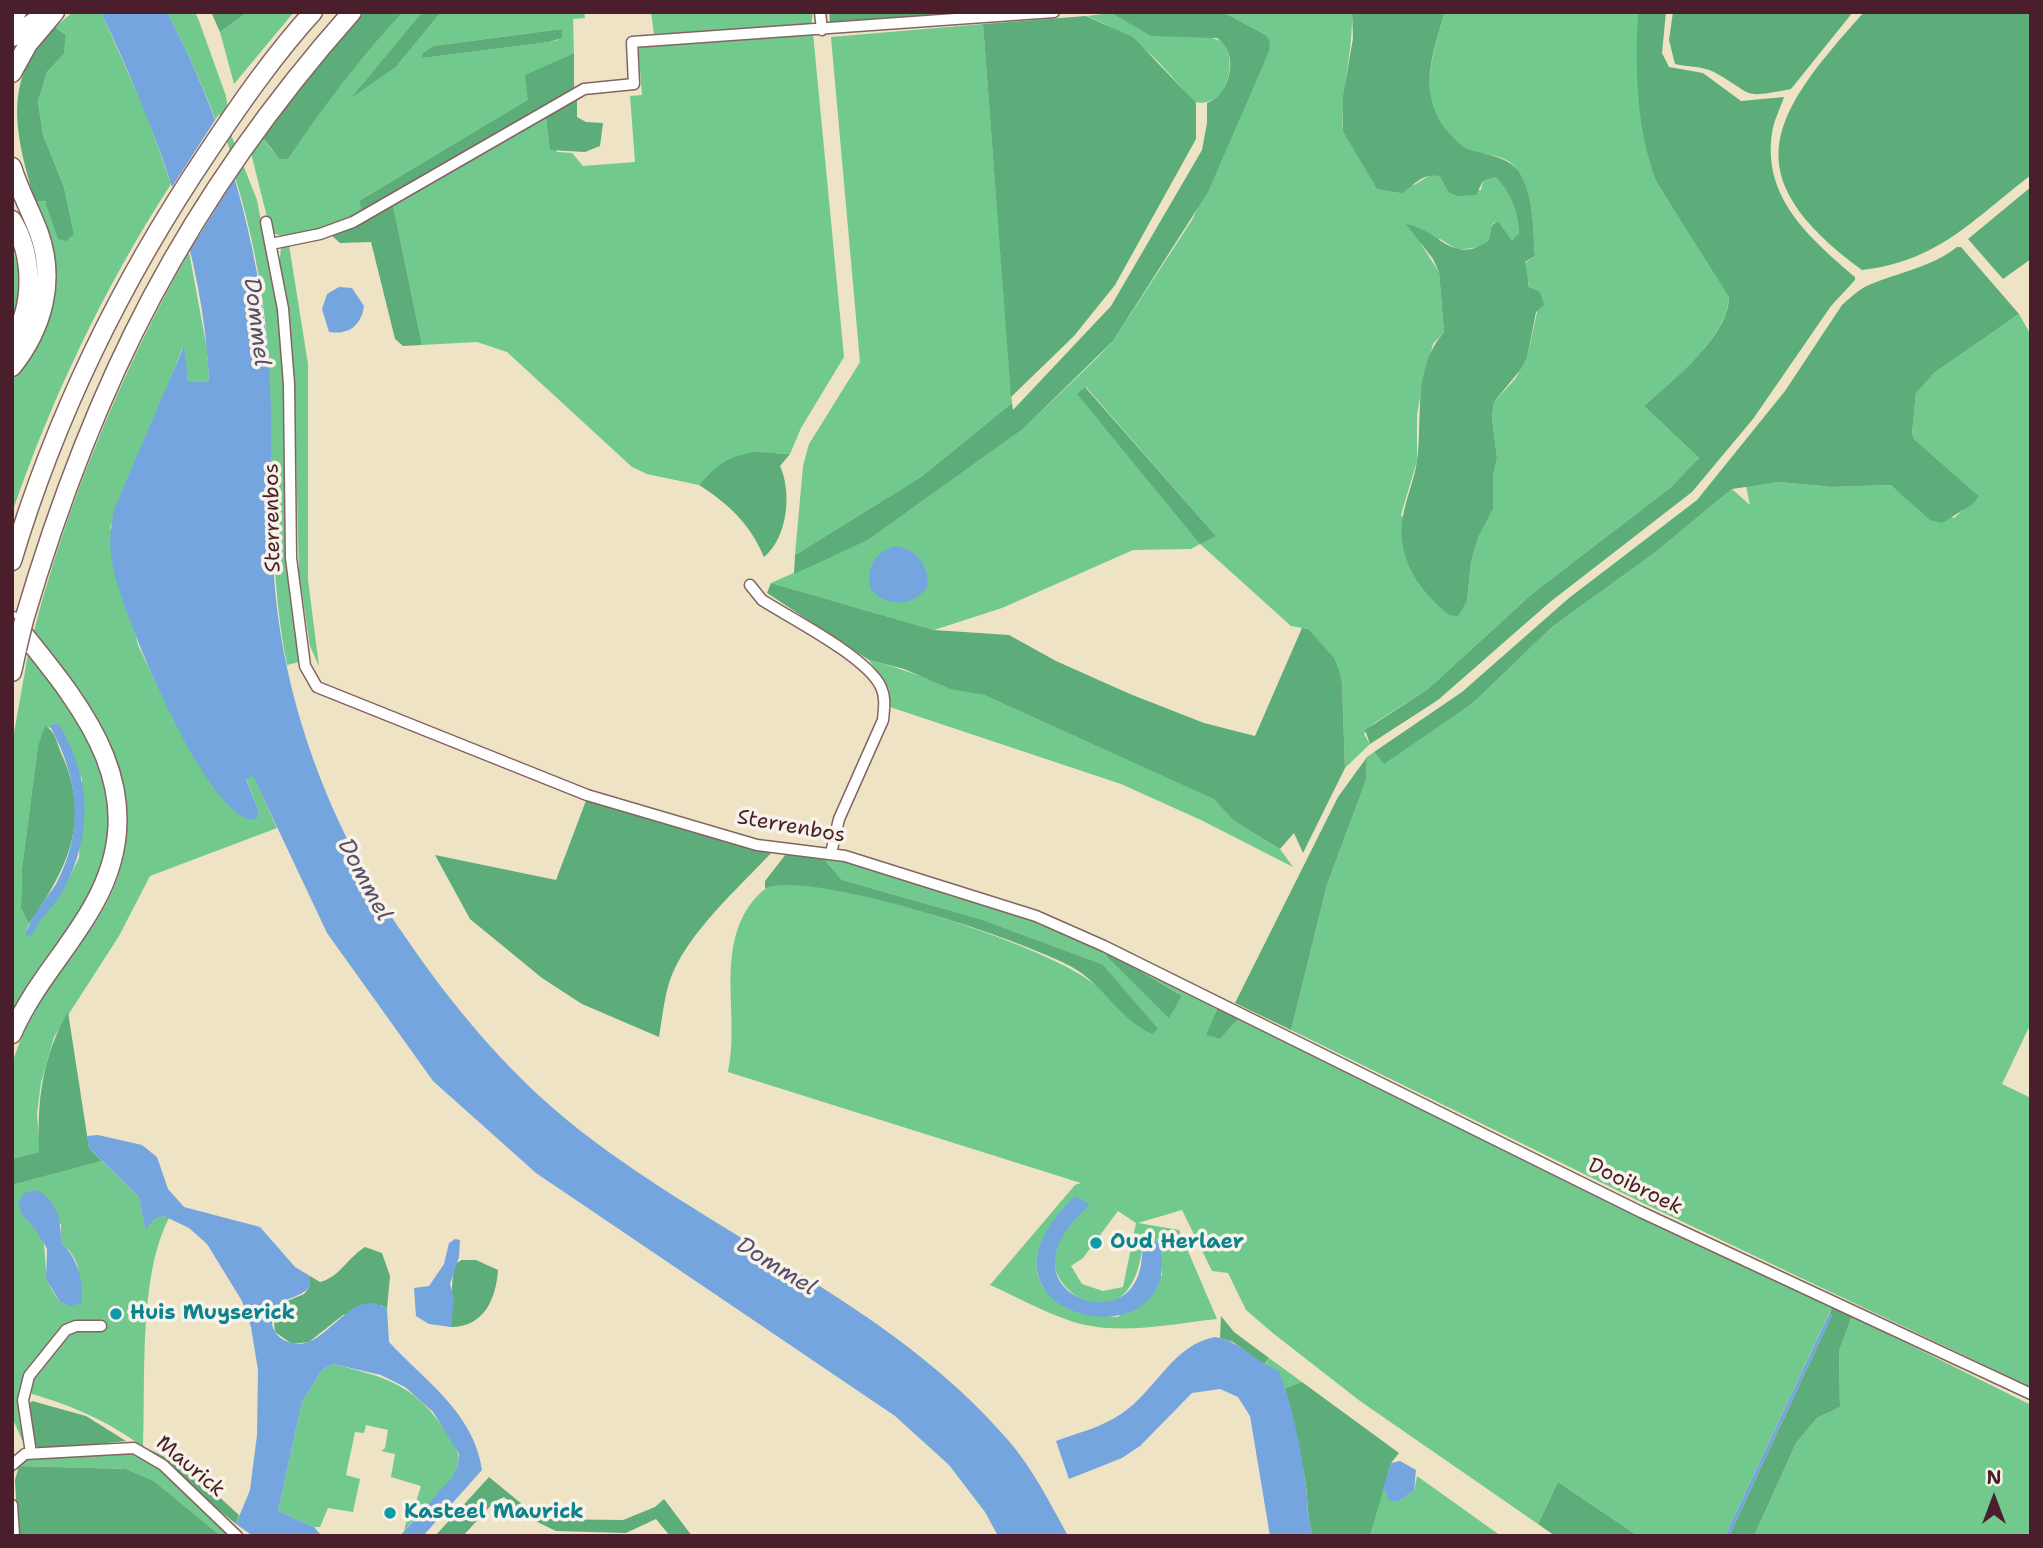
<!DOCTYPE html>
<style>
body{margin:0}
#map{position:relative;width:2043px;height:1548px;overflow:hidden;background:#eee3c5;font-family:"Shantell Sans",sans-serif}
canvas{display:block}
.frame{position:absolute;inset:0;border:14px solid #4a1f2b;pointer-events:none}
.north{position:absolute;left:1959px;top:1464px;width:70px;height:70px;-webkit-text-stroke:5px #f7f3e8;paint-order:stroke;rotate:0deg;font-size:19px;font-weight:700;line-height:28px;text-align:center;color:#4a1f2b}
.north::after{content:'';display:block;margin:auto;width:24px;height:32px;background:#4a1f2b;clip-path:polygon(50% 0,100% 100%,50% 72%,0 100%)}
</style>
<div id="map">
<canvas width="2043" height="1548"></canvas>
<div class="frame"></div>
<div class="north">N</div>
</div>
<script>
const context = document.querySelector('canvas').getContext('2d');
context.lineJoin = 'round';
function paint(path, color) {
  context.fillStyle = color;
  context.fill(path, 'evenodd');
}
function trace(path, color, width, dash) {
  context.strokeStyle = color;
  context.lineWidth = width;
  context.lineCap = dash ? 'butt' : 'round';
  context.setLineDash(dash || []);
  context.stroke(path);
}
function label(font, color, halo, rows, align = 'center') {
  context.font = font + ' "Shantell Sans",sans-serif';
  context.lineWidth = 7;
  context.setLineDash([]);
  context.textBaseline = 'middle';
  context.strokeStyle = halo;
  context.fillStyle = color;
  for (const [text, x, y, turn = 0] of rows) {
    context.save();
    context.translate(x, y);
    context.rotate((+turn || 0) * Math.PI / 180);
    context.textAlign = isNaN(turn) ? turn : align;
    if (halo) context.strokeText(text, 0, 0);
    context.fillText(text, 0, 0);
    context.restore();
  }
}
paint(new Path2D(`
 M73 12H101L146 113 171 184C105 286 52 397 12 513V376L25 359 44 320 35 201H44L74 234 64 187 43 135 38 102 47 72 64 54 66 35 55 27Z
 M167 12H195L199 21 226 96 232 137 257 200 278 309 283 351 287 558 298 652 299 662 287 665C266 558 275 450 267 341 258 227 220 113 167 12Z
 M248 12H294L234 84 220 32Z
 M403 12H422L353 96 396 67 441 12H584L585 18 573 19 574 53 526 75 529 100 359 201 362 213C341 223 288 251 270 229L251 153 262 137 272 150 288 159C323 106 360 58 403 12ZM562 29 558 40 549 42 423 58 433 46Z
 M651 12H813L811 27 654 34Z
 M1223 12H1352C1353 53 1341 90 1343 131L1414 185 1432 174 1440 177 1448 192 1481 190 1483 181 1495 177C1511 192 1518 211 1519 233L1512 242 1498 221 1492 224 1488 241 1480 247 1458 250 1440 239 1421 244 1439 272 1444 332 1433 344 1423 383 1417 414V461L1401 515 1467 601 1471 562 1478 538 1493 509V476L1497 459 1492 417 1494 402 1515 379 1527 358 1537 312 1525 271V263L1535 256C1533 228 1534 190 1515 167 1504 153 1481 156 1466 148 1411 120 1431 57 1445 12H1638C1637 69 1636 130 1657 183L1729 296C1729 336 1672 381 1644 406L1699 458 1670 488 1533 593 1428 689 1373 724 1364 734 1370 744 1345 768 1342 685 1308 629 1291 626 1200 544 1191 549 1133 550 1002 608 934 630 771 583 868 540 1023 429 1096 359 1113 341 1192 220 1270 49 1264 34ZM1086 387 1215 535V536L1077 394Z
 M1111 13 1152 36 1204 35 1224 42C1238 66 1226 109 1194 102 1155 57 1143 40 1087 16Z
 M983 24 1012 403 921 477 795 555 803 466 809 444 860 362 831 37Z
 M813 33 844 357 801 428 790 454C752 451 725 454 699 485L647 474 632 467 507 352 477 342 422 345 393 205 546 114 557 152 572 153 583 166 635 162 630 96 642 95 638 45Z
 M289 245 308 364V580L319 666 310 646 299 573 294 383 279 265 281 248Z
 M12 247C20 270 24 293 12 316Z
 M189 252 207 349 209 382 188 381 183 347 110 527 138 645 174 721 203 770 259 812 246 778 253 775 277 828 150 876 119 936 54 1037 41 1083 37 1114 40 1152 12 1159C12 1135 7 1079 14 1058 33 999 74 960 104 908 160 811 103 706 33 635 65 508 124 366 189 252Z
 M2019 314 2031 335V1023L2002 1084 2031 1098V1387L1643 1203 1291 1030 1327 885 1366 780 1367 757 1374 752 1384 763 1473 703 1552 627 1653 554 1732 489 1750 505 1746 486 1779 482 1832 487 1891 485 1954 518 1979 496 1915 440 1912 434 1916 392 1934 373Z
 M28 654 62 692 85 726 112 802 100 880 12 1021V744ZM58 723 82 779 79 858 62 892 33 930 27 929 29 924 21 908 22 868 38 745 45 727 51 728V725Z
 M869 660C909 670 944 687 984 695L1215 799 1234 821 1280 849 1293 867 1201 820 1121 784 890 707 889 689Z
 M823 858 845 861 1009 908 1103 949 1107 957 1169 1017 1182 996 1120 959 1218 1007 1207 1035 1220 1039 1239 1018 1673 1234 1832 1307 1725 1536H1638L1558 1482 1538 1524 1360 1401 1274 1334 1246 1310 1228 1273 1212 1271 1182 1210 1138 1223 1179 1230 1217 1319C1169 1324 1114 1337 1068 1320 1041 1311 1015 1296 990 1285L1075 1185 1081 1183 728 1072C740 1018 716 955 749 906 755 898 763 888 773 886 827 873 1051 947 1094 984L1102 964 980 919 842 880ZM1089 1205C1078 1216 1064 1227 1057 1242 1034 1290 1133 1353 1143 1242L1161 1246 1162 1275 1118 1317C1042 1313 1009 1272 1064 1207ZM1118 1211 1136 1223 1123 1287 1103 1291 1082 1284 1071 1266 1083 1258Z
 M102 1161 139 1197 145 1228 155 1219 164 1216 169 1218C138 1277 146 1381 143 1447 108 1421 73 1406 32 1394L27 1377 28 1439 22 1440 12 1417V1185ZM23 1216 61 1224V1242C85 1265 81 1277 69 1306L60 1302C55 1295 48 1285 47 1277 42 1247 51 1238 23 1216Z
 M1852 1316 2031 1405 2029 1536H1754L1796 1443 1817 1418 1840 1407 1839 1351Z
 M1269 1358 1302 1382 1285 1388 1278 1371 1265 1365Z
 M333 1364C389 1378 416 1385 448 1435 454 1444 461 1454 458 1465 453 1485 416 1513 404 1532L409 1508H414L421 1486 391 1477 395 1454 381 1451 385 1448 388 1430 366 1425 364 1433 355 1432 346 1475 360 1479 353 1512 328 1508 320 1527H314L278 1511 302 1402 322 1370Z
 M126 1451 170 1474 233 1536H221L154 1481 126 1469 19 1466 30 1458Z
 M1417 1476 1501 1536H1370L1383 1488 1389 1499 1397 1502 1414 1491Z`), '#71c98e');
paint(new Path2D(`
 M211 12H248L220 32Z
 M359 12H403C360 58 323 107 288 159H280L262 137Z
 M422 12H441L396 67 351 98Z
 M829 12H978L830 22Z
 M1223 12 1264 34 1269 39 1270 49 1208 192 1113 341 1023 429 868 540 794 574 795 555 921 477 1012 403 1013 410 1111 306 1202 150 1207 123V103C1231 95 1240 52 1217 38L1151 36 1111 13Z
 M1352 12H1445C1432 54 1416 98 1450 134 1456 141 1462 147 1471 150 1487 155 1509 157 1519 172 1534 195 1533 230 1535 256L1525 262 1529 287 1540 292 1544 305 1536 312 1527 358 1521 369 1494 402 1492 417 1497 459 1493 476V509L1478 538 1471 562 1467 601 1458 616 1449 615C1425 595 1405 571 1402 539 1399 512 1413 488 1417 461 1423 417 1412 369 1444 332L1439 272 1433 259 1406 224C1440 230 1452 266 1488 241L1492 225 1498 221 1512 241 1519 233C1518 212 1511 192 1495 177L1483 181 1476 195 1458 196 1448 192 1440 177C1425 171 1414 185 1402 193L1377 189 1343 131V97L1353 38Z
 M1638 12H1666L1662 53 1669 67 1703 73 1741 101 1784 97C1780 109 1774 120 1772 133 1762 198 1811 239 1855 277V280L1831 306 1753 419 1692 492 1550 602 1438 700 1370 744 1365 730 1428 689 1533 593 1670 488 1699 458 1644 406C1672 381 1729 336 1729 297L1657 183C1636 131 1635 68 1638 12Z
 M1673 12H1853L1791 89C1739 99 1756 95 1714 72 1702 66 1688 67 1675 64L1669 40Z
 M1864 12H2031V175C1972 220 1939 261 1862 270 1730 173 1773 114 1864 12Z
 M1086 16 1133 37 1196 103V139L1115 285 1074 336 1011 397 983 24Z
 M55 27 66 35 64 54 47 72 38 102 43 135 64 187 74 234 66 241 58 239 45 201H35C16 136 0 79 55 27Z
 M562 29V38L549 42 423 58 422 54 433 46Z
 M574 53V89L362 213 359 201 528 100 525 75Z
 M577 98V117L586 122 603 123 600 146 585 152 550 150 546 114Z
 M2031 187V259L2003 279 1968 239Z
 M393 205 422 345 403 346 395 339 371 242 340 243 330 234Z
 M1957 247H1961L2019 314 1934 373 1916 393 1912 434 1915 440 1979 496 1973 504 1942 523 1930 520 1891 485 1832 487 1779 482 1732 489 1653 554 1552 627 1473 703 1384 764 1374 752 1462 692 1569 598 1697 500 1785 391 1842 305C1850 298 1859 289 1869 285 1899 272 1930 268 1957 247Z
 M1085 387 1216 536 1200 544 1077 394Z
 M756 452 790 454 780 466C792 492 788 537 764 557 750 524 729 504 699 485 717 464 729 456 756 452Z
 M771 583 934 630 1009 635 1056 661 1130 694 1204 723 1255 736 1302 628 1308 629 1334 658 1339 670 1342 685 1345 768 1303 853 1294 833 1280 849 1234 821 1214 799 984 695 951 689 904 669 869 660 767 593Z
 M45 726C55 730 57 743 61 753 92 820 68 868 29 924L21 908 22 868 38 745Z
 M1367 757 1366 780 1327 885 1291 1030 1235 1003 1338 797Z
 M587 798 773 851C739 888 685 934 669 983 664 1000 662 1019 659 1037L582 1004 542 978 470 919 435 855 556 880Z
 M786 854 823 858 842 880 980 919 1102 964 1158 1029 1152 1034C1119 1018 1107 991 1080 972 1039 944 805 867 765 889V881Z
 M1103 949 1182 996 1169 1018 1107 957Z
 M1218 1007 1239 1018 1220 1039 1206 1035Z
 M68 1012 89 1148 102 1161 12 1185V1159L39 1152C37 1101 42 1057 68 1012Z
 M365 1247 382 1253 390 1276 387 1309 381 1305 343 1315 309 1342 292 1344 275 1332 273 1312 280 1304 304 1294 310 1286V1276L320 1282C340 1277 347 1258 365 1247Z
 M462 1260H476L498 1270C496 1299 484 1327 451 1327 453 1305 450 1285 455 1264Z
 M1832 1307 1852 1316 1839 1351 1840 1407 1817 1418 1796 1443 1754 1536H1729L1832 1315H1829Z
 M1221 1316 1234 1332 1269 1358 1264 1365 1233 1342 1220 1338Z
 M1302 1382 1399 1453 1391 1463 1370 1536H1313C1307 1519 1308 1504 1306 1486 1301 1453 1293 1421 1285 1388Z
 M32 1401 86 1416 126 1441 41 1450 36 1446 27 1406Z
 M143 1447C182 1462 210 1488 239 1515L236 1524Z
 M19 1466 126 1469 154 1481 221 1536H18L15 1480Z
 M489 1477 540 1519 623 1520 655 1507 664 1499 692 1536H670L656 1519 626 1533 556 1531 527 1517 504 1497 494 1502 463 1536H435Z
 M1558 1482 1638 1536H1555L1538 1524Z`), '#5cad79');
paint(new Path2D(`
 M101 12H167C220 113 253 221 266 334 275 409 269 485 273 560 279 694 329 828 406 938 452 1005 504 1068 567 1120 708 1235 889 1301 1008 1440 1033 1469 1050 1503 1068 1536H998L985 1512 949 1465 895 1416 536 1173 433 1081 327 933 253 776 246 779 259 812 257 818 251 820C203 810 125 620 114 571 109 549 109 529 115 507L184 346 188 381 209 382C204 252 156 129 101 12Z
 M339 287 352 288 364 306C361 326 349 335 329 332L322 309 327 294Z
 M895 546C915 548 931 567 927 587 913 607 888 607 871 590 866 568 873 553 895 546Z
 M58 723C92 778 93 835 63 891 55 905 37 922 32 935L26 936C29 917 46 900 56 884 84 832 79 780 51 728V725Z
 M98 1135 142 1145 157 1157 168 1189 184 1207 260 1227 295 1267 310 1276V1286C301 1299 283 1296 275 1310 271 1315 271 1324 274 1330 277 1336 281 1339 286 1341 324 1360 349 1281 387 1309L389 1342C425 1381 474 1413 482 1470L423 1536H400L452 1477 458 1466 459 1454 433 1412 405 1387 381 1375 333 1364 322 1370 302 1402 278 1511 314 1527 320 1534 332 1536H253L236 1524 250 1490 257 1435 258 1370 251 1327 242 1301 207 1244 189 1228 164 1216 155 1219 145 1229 139 1197 89 1148 87 1136Z
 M36 1190C58 1200 61 1221 61 1242 78 1259 83 1279 82 1303L69 1306 60 1302 46 1279 47 1249 35 1228 23 1216 18 1203 24 1193Z
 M1075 1196 1090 1205C1001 1281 1106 1331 1134 1284 1142 1272 1142 1256 1143 1242H1158L1160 1246C1186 1369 946 1318 1075 1196Z
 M455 1239 460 1240 459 1257 450 1284 454 1298 451 1327 429 1324 416 1316 414 1288 429 1286 444 1264 449 1243Z
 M1833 1313 1729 1536H1725L1828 1316Z
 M1215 1337C1240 1341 1255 1362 1279 1371 1293 1407 1301 1448 1306 1487 1308 1505 1307 1519 1313 1536H1270L1250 1416 1238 1397 1220 1389 1192 1393 1140 1446 1122 1458 1069 1479 1056 1441C1078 1433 1102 1427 1121 1414 1156 1391 1172 1345 1215 1337Z
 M1400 1461 1416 1470 1414 1491 1397 1502 1389 1500 1383 1488 1391 1463Z`), '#74a5df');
paint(new Path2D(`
 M219 114 237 175 187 255 170 190Z`), '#eee3c5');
const street = new Path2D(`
 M820 12 822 30
 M266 222 283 309 289 384 291 558 305 666 317 687 587 795 757 845 845 856 1036 916 1104 946 1641 1212 2031 1394
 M271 244 320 234 353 222 584 89 634 84 632 42 1054 12
 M750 585 762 600C792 619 867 657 881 687 886 698 884 708 883 720L839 819 831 853
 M31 1453 23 1400 29 1376 66 1330 76 1326H101
 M12 1465 25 1454 134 1448 163 1465 237 1536
 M12 1505 14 1536`);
const highway = new Path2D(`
 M12 16 17 12
 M12 37 44 15
 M12 73 28 44 55 12
 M12 167C19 190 31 211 39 233 56 281 43 328 12 367
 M12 220C34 256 34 306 12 341
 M12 561C56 414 123 278 208 152 240 104 274 55 313 12
 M24 620C94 382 186 199 352 12
 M12 672 17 649
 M12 1034C35 982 68 951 94 904 157 791 82 706 13 621`);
trace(street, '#836461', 13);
trace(highway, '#836461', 21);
trace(street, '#fff', 10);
trace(highway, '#fff', 18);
const highwayBridge = new Path2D(`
 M17 649 24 620`);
trace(highwayBridge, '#836461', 21, []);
trace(highwayBridge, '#fff', 18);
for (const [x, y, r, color] of [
 [1096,1243,7,"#0f9aa8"],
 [116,1314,7,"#0f9aa8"],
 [390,1513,7,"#0f9aa8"]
]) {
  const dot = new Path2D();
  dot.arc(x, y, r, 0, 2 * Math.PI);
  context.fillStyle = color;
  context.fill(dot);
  trace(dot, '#f7f3e8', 2.5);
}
label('21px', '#4a1f2b', '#f7f3e8', [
 ["Sterrenbos",273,518,-91],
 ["Sterrenbos",791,827,10],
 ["Dooibroek",1635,1187,26],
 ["Maurick",190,1467,40]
]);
label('bold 21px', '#0d838f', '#f7f3e8', [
 ["Oud Herlaer",1110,1243],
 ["Huis Muyserick",130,1314],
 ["Kasteel Maurick",404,1513]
], 'left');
label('italic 23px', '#594e6a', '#f7f3e8', [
 ["Dommel",256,322,83],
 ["Dommel",364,880,62],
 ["Dommel",776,1267,32]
]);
</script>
